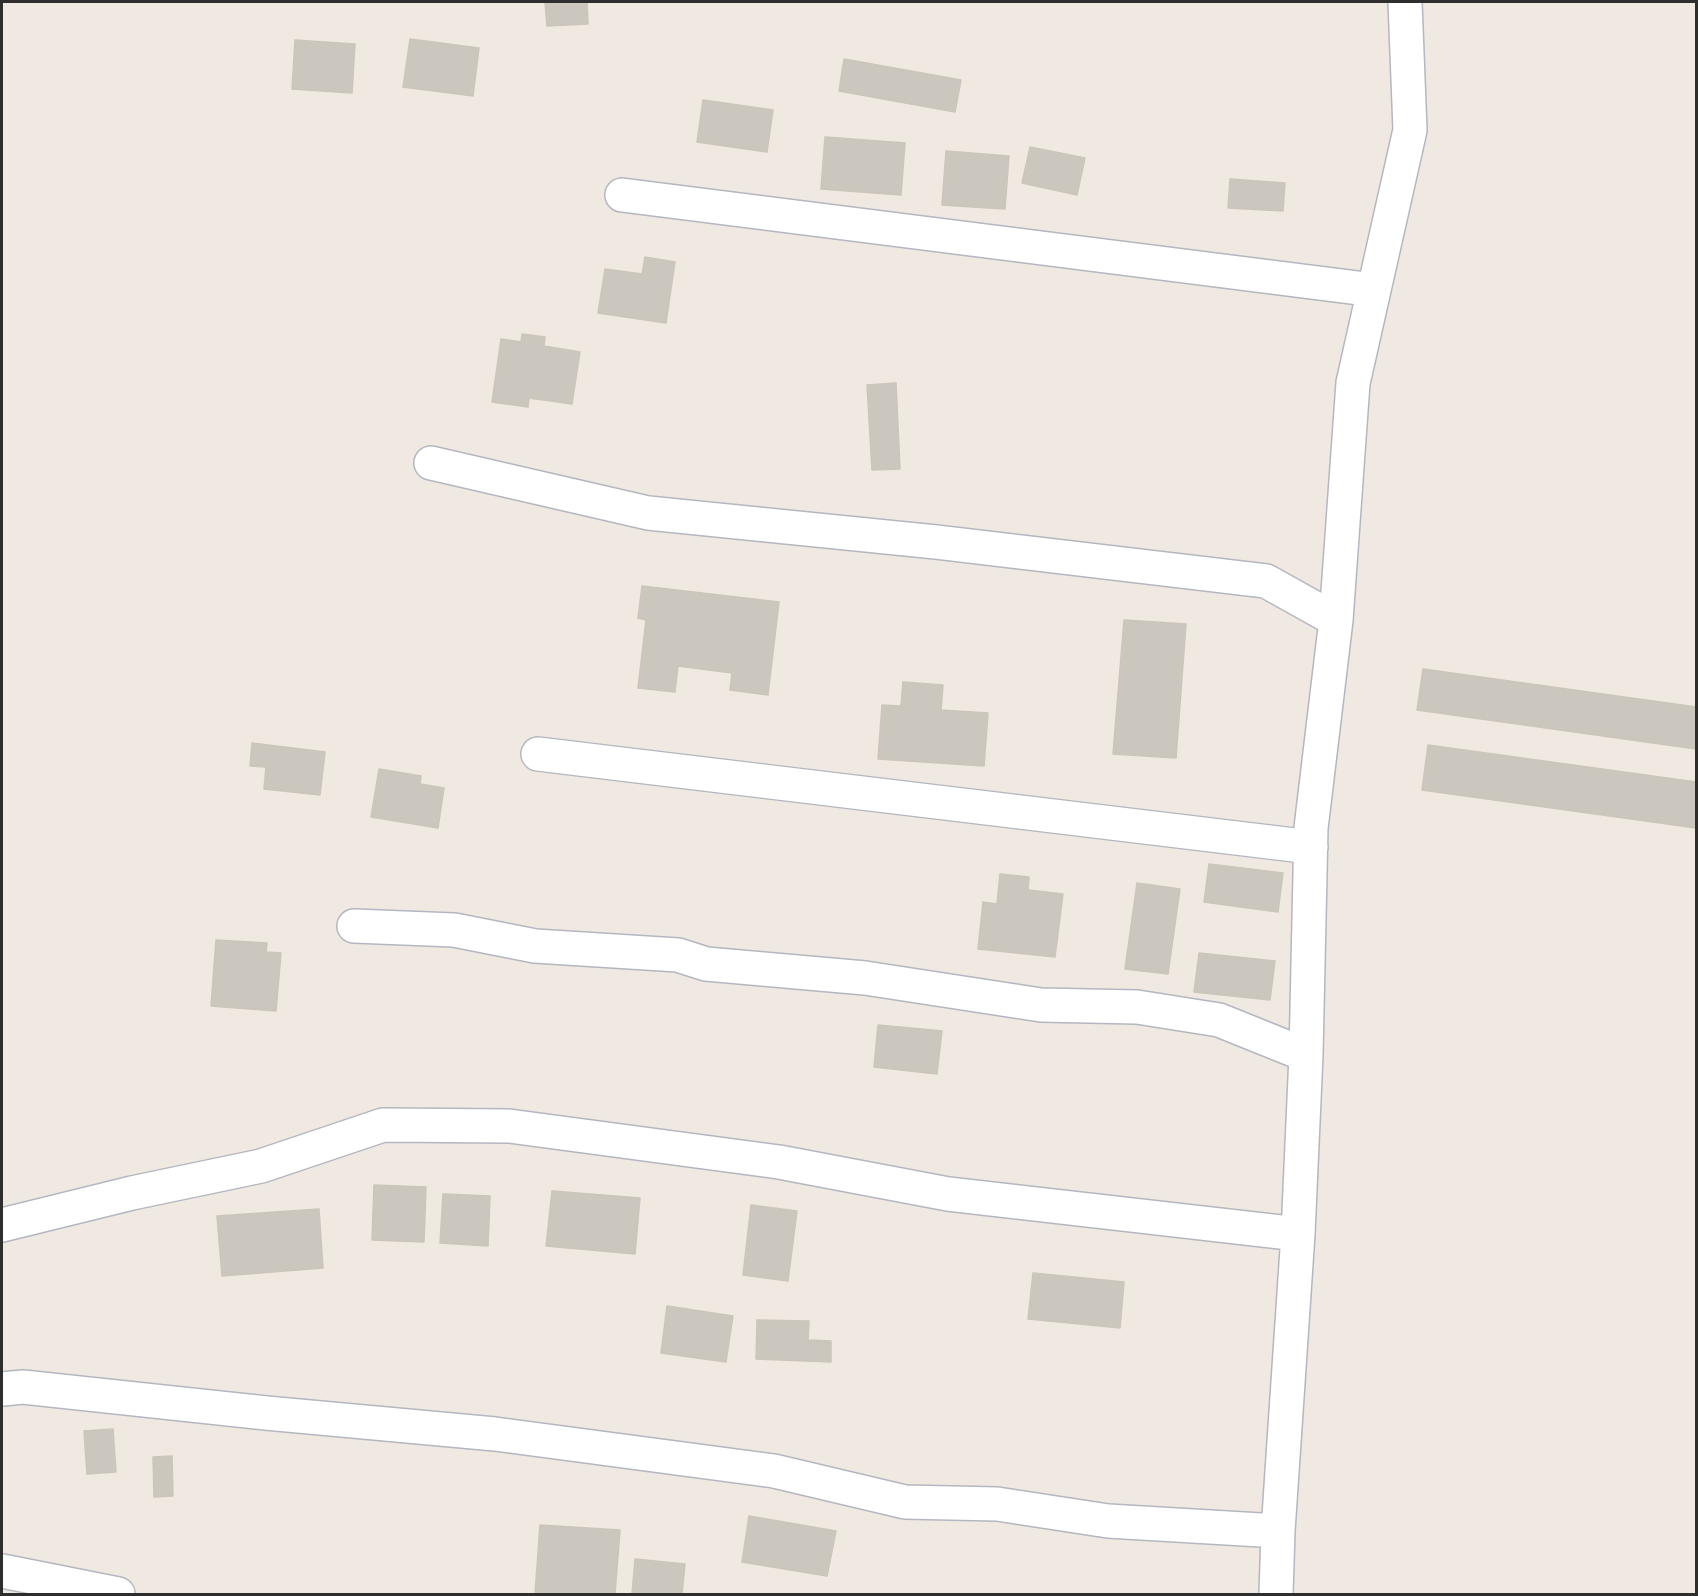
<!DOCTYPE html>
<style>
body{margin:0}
#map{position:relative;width:1698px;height:1596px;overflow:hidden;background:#efe9e1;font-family:Roboto,sans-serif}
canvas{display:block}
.frame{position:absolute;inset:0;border:3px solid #2e2e2e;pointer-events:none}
</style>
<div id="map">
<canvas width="1698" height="1596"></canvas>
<div class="frame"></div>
</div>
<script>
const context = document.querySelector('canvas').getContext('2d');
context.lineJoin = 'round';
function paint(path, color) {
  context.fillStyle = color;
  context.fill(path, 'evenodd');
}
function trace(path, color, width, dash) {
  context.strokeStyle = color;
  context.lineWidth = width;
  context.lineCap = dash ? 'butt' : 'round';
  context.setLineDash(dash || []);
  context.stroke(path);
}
const building = new Path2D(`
 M545 2H587L588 24 547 26Z
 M410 39 479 48 473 96 403 87Z
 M295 40 355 44 352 93 292 89Z
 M844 59 961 80 955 112 839 91Z
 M703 100 773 110 767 152 697 142Z
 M825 137 905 143 901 195 821 189Z
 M1030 147 1085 158 1077 195 1022 183Z
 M946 151 1009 156 1005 209 942 205Z
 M1230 179 1285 183 1283 211 1228 208Z
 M645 257 675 262 666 323 598 313 605 269 642 274Z
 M522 334 545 337 544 346 580 352 572 404 529 398 528 407 492 402 501 339 521 342Z
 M896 383 900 469 872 470 867 385Z
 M642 586 779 602 768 695 730 690 732 673 678 666 675 692 638 688 646 620 638 618Z
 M1124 620 1186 624 1176 758 1113 754Z
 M1423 669 1696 707V749L1417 710Z
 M903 682 943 685 941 710 988 713 984 766 878 759 882 705 901 706Z
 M252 743 325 752 320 795 264 789 266 767 250 766Z
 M1428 745 1696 782V828L1422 790Z
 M379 769 421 776 420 784 444 788 438 828 371 817Z
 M1209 864 1283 873 1278 912 1204 902Z
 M1000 874 1029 877 1028 890 1063 894 1055 957 978 949 983 902 997 904Z
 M1137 883 1180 889 1168 974 1125 969Z
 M216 940 267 943 266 952 281 953 276 1011 211 1006Z
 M1199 953 1275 961 1270 1000 1194 992Z
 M878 1025 942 1031 937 1074 874 1067Z
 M374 1185 426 1187 424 1242 372 1240Z
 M552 1191 640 1198 635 1254 546 1246Z
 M443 1194 490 1196 488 1246 440 1243Z
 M751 1205 797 1211 788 1281 743 1275Z
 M319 1209 323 1268 222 1276 217 1216Z
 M1033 1273 1124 1282 1120 1328 1028 1319Z
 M667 1306 733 1316 726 1362 661 1353Z
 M757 1320 809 1321 808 1340 831 1341V1362L756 1359Z
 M113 1429 116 1472 87 1474 84 1431Z
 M172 1456 173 1496 154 1497 153 1457Z
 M749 1516 836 1531 827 1576 742 1562Z
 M540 1525 620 1530 615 1594H535Z
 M635 1559 685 1564 682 1594H632Z`);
paint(building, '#cbc7bf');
trace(building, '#cbc5ba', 1.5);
const minor = new Path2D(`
 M622 195 1374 290
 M431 463 648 513 936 542 1266 581 1336 620
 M538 754 1311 847
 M354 926 454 930 535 946 678 955 706 964 865 978 1041 1005 1137 1007 1219 1020 1306 1055
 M2 1225 132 1193 261 1166 383 1125 509 1126 779 1162 948 1194 1298 1234
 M2 1389 23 1387 266 1413 495 1434 774 1471 905 1502 997 1504 1108 1521 1278 1531
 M2 1571 118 1594
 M1276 1594 1278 1531 1298 1234 1306 1055 1311 828 1336 620 1353 383 1410 130 1405 2`);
trace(minor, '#b4b7c1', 36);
trace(minor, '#fff', 33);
</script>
